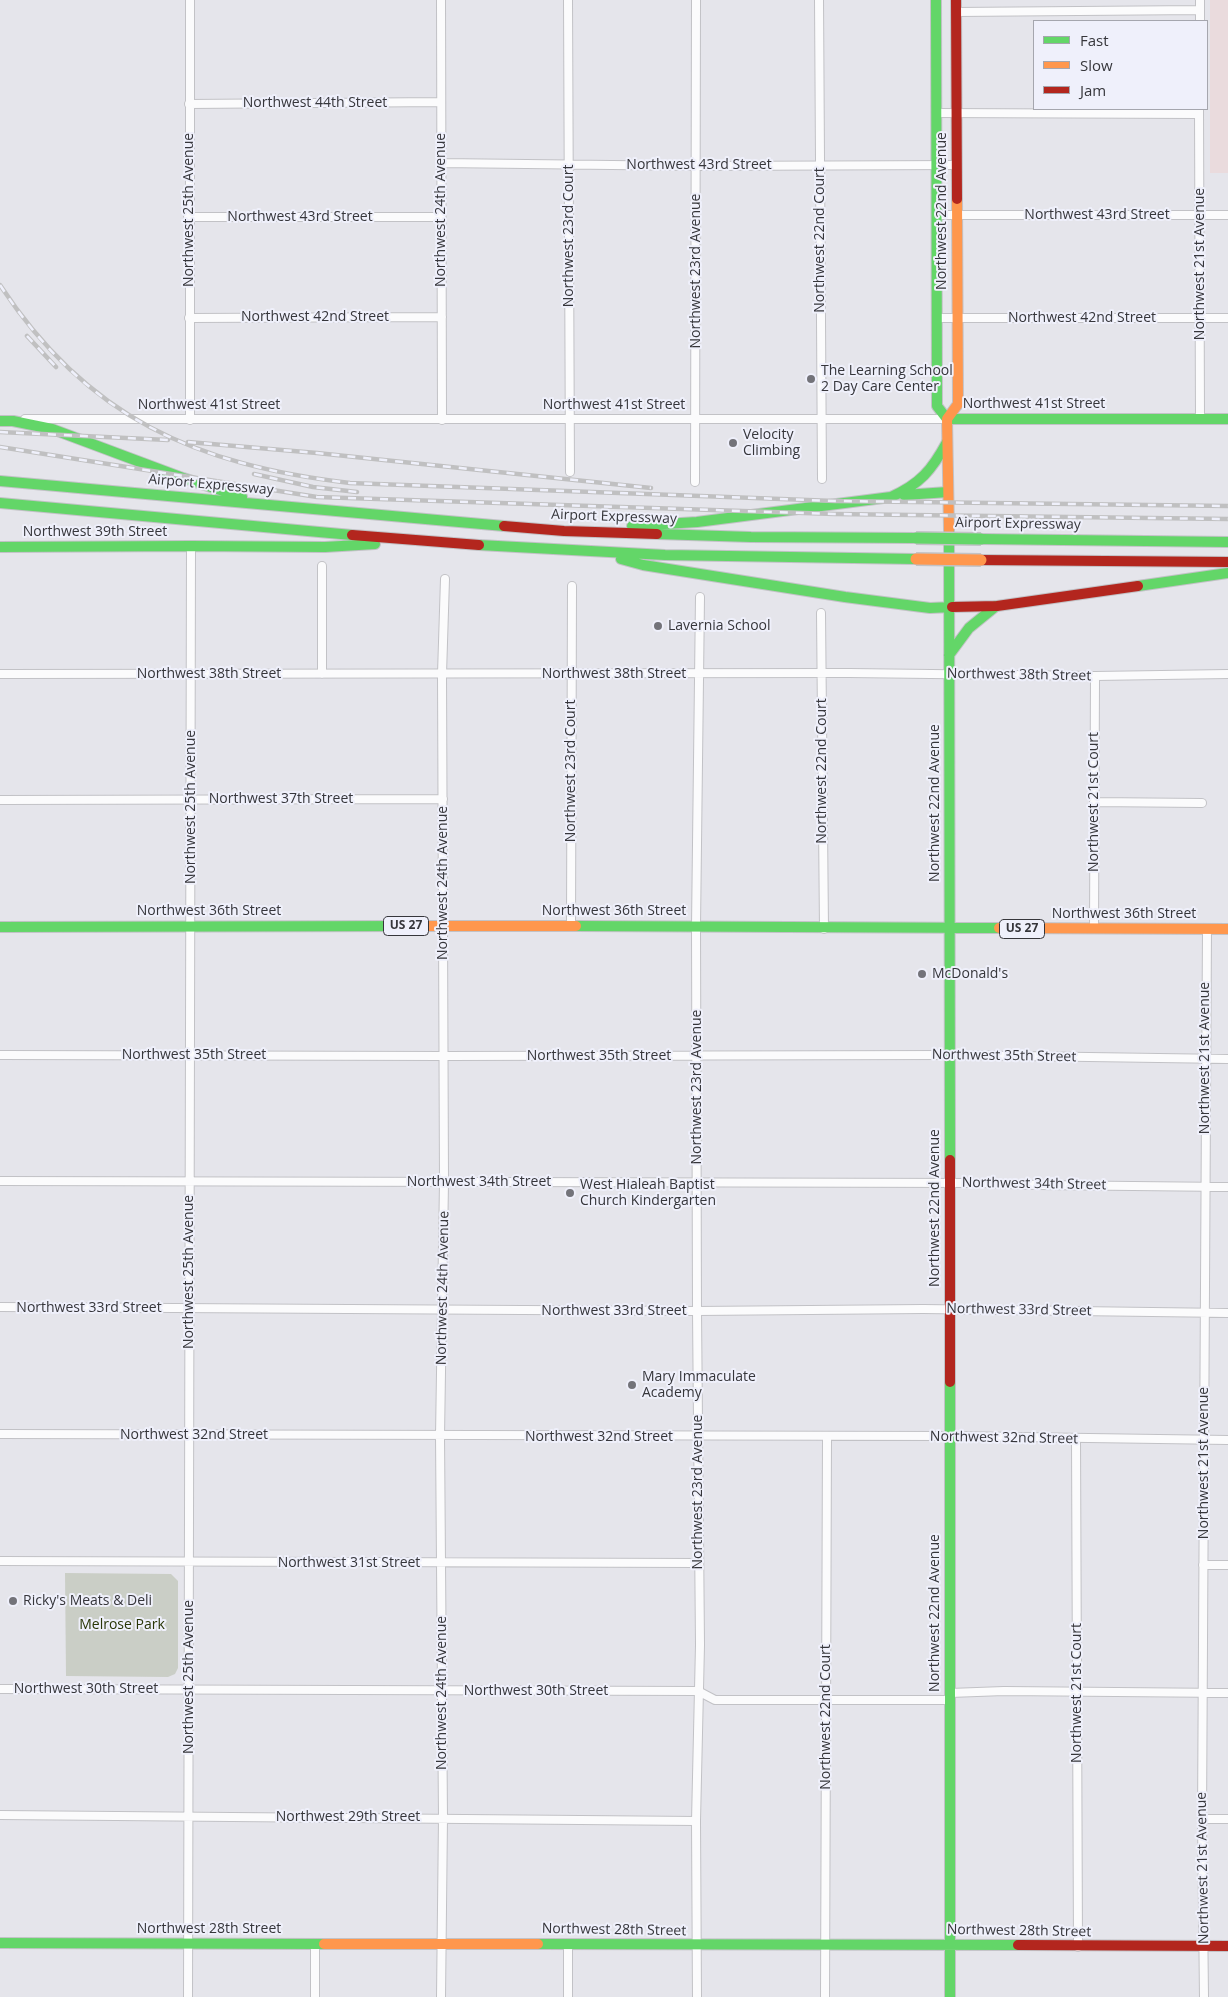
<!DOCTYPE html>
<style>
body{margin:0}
#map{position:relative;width:1228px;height:1997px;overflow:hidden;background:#e5e5eb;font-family:"Open Sans",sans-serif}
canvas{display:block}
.legend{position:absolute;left:1033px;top:20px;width:175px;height:90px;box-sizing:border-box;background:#eff0fb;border:1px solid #a5a6ae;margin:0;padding:6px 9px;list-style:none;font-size:15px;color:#36363b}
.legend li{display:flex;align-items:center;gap:10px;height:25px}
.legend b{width:25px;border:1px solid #a5a6ae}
</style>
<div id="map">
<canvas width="1228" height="1997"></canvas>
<ul class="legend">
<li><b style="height:6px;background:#63d668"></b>Fast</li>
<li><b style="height:6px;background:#ff974d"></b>Slow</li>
<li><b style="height:6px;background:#b3261e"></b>Jam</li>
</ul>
</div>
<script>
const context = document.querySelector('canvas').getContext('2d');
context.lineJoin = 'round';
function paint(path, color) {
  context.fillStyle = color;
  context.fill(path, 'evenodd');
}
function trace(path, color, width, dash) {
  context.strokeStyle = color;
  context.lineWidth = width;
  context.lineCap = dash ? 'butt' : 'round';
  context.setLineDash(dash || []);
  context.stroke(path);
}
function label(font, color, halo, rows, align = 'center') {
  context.font = font + ' "Open Sans",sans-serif';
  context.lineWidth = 4;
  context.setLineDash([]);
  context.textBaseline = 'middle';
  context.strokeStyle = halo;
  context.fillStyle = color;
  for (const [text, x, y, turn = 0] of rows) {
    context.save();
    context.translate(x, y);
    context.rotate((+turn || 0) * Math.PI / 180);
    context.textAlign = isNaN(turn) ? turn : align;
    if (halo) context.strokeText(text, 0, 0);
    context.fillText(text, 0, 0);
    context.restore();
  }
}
paint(new Path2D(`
 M1210 0H1228V173H1210Z`), '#eadbdd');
paint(new Path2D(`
 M65 1573 171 1574 178 1581V1668L175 1674 168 1677 66 1676Z`), '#cacec6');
const street = new Path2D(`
 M190 0V420
 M441 0 442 420
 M568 0 570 472
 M819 0 822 479
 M1200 0V21
 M956 12 1200 10
 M189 104 441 102
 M1199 109 1200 420
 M936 113 1199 114
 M441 163 697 166 957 165
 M937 215H1228
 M188 217H441
 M189 318 442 317
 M936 318H1228
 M25 419H947
 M695 482 696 0
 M821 613 824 929
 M0 674 849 673 1095 676 1228 674
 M322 674V566
 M0 800 443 799
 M1094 802 1202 803
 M571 926 572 586
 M1094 928 1095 676
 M0 1055 444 1056 950 1055 1228 1059
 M0 1181 979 1183 1038 1185 1228 1187
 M0 1307 697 1311 923 1309 1228 1313
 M0 1434 950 1436 1228 1440
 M1076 1438 1078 1947
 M0 1561 699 1563
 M1203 1565H1228
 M0 1689 698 1691 715 1700H950
 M950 1693 1004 1691 1228 1693
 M0 1815 696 1821
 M1202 1819H1228
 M188 1997 191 546
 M315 1997V1944
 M441 1997 443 1818 440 1436 444 1182 442 674 445 579
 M568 1997V1944
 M697 1997 696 1821 700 1645 697 1311 696 926 700 597
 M825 1997 827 1437
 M1204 1997 1202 1819 1207 929`);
const fast = new Path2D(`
 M936 0 937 406 947 419
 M947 419H1228
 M0 421H13
 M13 421 52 429 183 478 242 497
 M0 481 504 526
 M904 495 948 492
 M0 503 352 535
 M632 526 697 522 891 497C920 484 932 470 947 442
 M949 530 950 1160
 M657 534 751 537 916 538
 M981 539 1228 542
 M479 545 665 555 916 559
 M191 546 325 547 375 544
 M0 547 191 546
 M621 559 643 565 845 597 930 608 952 607
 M1138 586 1228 573
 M949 655 969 628 996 606
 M576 926 999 928
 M0 927 419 926
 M950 1382V1997
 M0 1943 324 1944
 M538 1944 1018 1945`);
const slow = new Path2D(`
 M949 530 947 419 958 404 957 199
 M419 926H576
 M999 928 1228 929
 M324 1944H538`);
const jam = new Path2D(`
 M956 0 957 199
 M504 526 564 531 657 534
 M352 535 479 545
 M981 560 1228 562
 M952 607 997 606 1138 586
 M950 1160V1382
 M1018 1945 1228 1946`);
trace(street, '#c2c2c6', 10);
trace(fast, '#c2c2c6', 12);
trace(slow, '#c2c2c6', 12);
trace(jam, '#c2c2c6', 12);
trace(street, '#fbfbfc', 8);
trace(fast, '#63d668', 10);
trace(slow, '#ff974d', 10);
trace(jam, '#b3261e', 10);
const rail = new Path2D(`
 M0 285C87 418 196 465 350 483L835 501 1228 506
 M27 336 56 367
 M0 432 168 440
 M188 442 317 453 651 488
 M0 447 317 497 834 514 1228 519
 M254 474 313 487 357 492`);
trace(rail, '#c0c0c1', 4.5);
trace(rail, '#eff0fb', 2.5, [8]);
const fastBridge = new Path2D(`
 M916 538 981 539`);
const slowBridge = new Path2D(`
 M916 559 981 560`);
trace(fastBridge, '#c2c2c6', 14, []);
trace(slowBridge, '#c2c2c6', 14, []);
trace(fastBridge, '#63d668', 11);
trace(slowBridge, '#ff974d', 11);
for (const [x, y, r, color] of [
 [811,379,5,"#737379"],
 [733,443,5,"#737379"],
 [658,626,5,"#737379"],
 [922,974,5,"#737379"],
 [570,1193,5,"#737379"],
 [632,1385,5,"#737379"],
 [13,1601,5,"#737379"]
]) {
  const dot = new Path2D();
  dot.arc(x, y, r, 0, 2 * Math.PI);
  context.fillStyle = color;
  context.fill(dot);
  trace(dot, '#eff0fb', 2);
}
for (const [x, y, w] of [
 [406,926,45],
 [1022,929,45]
]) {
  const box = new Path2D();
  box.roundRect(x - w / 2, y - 9.5, w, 19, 4);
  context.fillStyle = '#eff0fb';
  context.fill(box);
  trace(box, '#36363b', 1);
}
label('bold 12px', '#36363b', null, [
 ["US 27",406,926],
 ["US 27",1022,929]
]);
label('14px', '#36363b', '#eff0fb', [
 ["Northwest 44th Street",315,103],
 ["Northwest 43rd Street",699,165],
 ["Northwest 25th Avenue",189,210,-90],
 ["Northwest 24th Avenue",441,210,-90],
 ["Northwest 22nd Avenue",942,211,-90],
 ["Northwest 43rd Street",1097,215],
 ["Northwest 43rd Street",300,217],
 ["Northwest 23rd Court",569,236,-90],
 ["Northwest 22nd Court",820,240,-90],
 ["Northwest 21st Avenue",1200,264,-90],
 ["Northwest 23rd Avenue",696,271,-90],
 ["Northwest 42nd Street",315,317],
 ["Northwest 42nd Street",1082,318],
 ["Northwest 41st Street",1034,404],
 ["Northwest 41st Street",209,405],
 ["Northwest 41st Street",614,405],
 ["Airport Expressway",211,485,5],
 ["Airport Expressway",614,517,2],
 ["Airport Expressway",1018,524,1],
 ["Northwest 39th Street",95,532],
 ["Northwest 38th Street",209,674],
 ["Northwest 38th Street",614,674],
 ["Northwest 38th Street",1019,675,1],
 ["Northwest 23rd Court",571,771,-90],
 ["Northwest 22nd Court",822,771,-90],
 ["Northwest 37th Street",281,799],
 ["Northwest 21st Court",1094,802,-90],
 ["Northwest 22nd Avenue",935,803,-90],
 ["Northwest 25th Avenue",191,807,-90],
 ["Northwest 24th Avenue",443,883,-90],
 ["Northwest 36th Street",209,911],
 ["Northwest 36th Street",614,911],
 ["Northwest 36th Street",1124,914],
 ["Northwest 35th Street",194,1055],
 ["Northwest 35th Street",599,1056],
 ["Northwest 35th Street",1004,1056,1],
 ["Northwest 21st Avenue",1205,1058,-90],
 ["Northwest 23rd Avenue",697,1087,-90],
 ["Northwest 34th Street",479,1182],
 ["Northwest 34th Street",1034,1184,1],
 ["Northwest 22nd Avenue",935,1208,-90],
 ["Northwest 25th Avenue",189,1272,-90],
 ["Northwest 24th Avenue",443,1288,-89],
 ["Northwest 33rd Street",89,1308],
 ["Northwest 33rd Street",1019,1310,1],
 ["Northwest 33rd Street",614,1311],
 ["Northwest 32nd Street",194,1435],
 ["Northwest 32nd Street",599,1437],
 ["Northwest 32nd Street",1004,1438,1],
 ["Northwest 21st Avenue",1204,1463,-90],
 ["Northwest 23rd Avenue",698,1492,-90],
 ["Northwest 31st Street",349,1563],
 ["Northwest 22nd Avenue",935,1613,-90],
 ["Northwest 25th Avenue",189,1677,-90],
 ["Northwest 30th Street",86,1689],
 ["Northwest 30th Street",536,1691],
 ["Northwest 24th Avenue",442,1693,-90],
 ["Northwest 21st Court",1077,1693,-90],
 ["Northwest 22nd Court",826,1717,-90],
 ["Northwest 29th Street",348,1817],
 ["Northwest 21st Avenue",1203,1868,-91],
 ["Northwest 28th Street",209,1929],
 ["Northwest 28th Street",614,1930,1],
 ["Northwest 28th Street",1019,1931,1]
]);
label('14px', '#36363b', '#eff0fb', [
 ["The Learning School",821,371],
 ["2 Day Care Center",821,387],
 ["Velocity",743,435],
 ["Climbing",743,451],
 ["Lavernia School",668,626],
 ["McDonald's",932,974],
 ["West Hialeah Baptist",580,1185],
 ["Church Kindergarten",580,1201],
 ["Mary Immaculate",642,1377],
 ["Academy",642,1393],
 ["Ricky's Meats & Deli",23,1601]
], 'left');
label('14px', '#293606', '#eff0fb', [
 ["Melrose Park",122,1625]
]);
</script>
